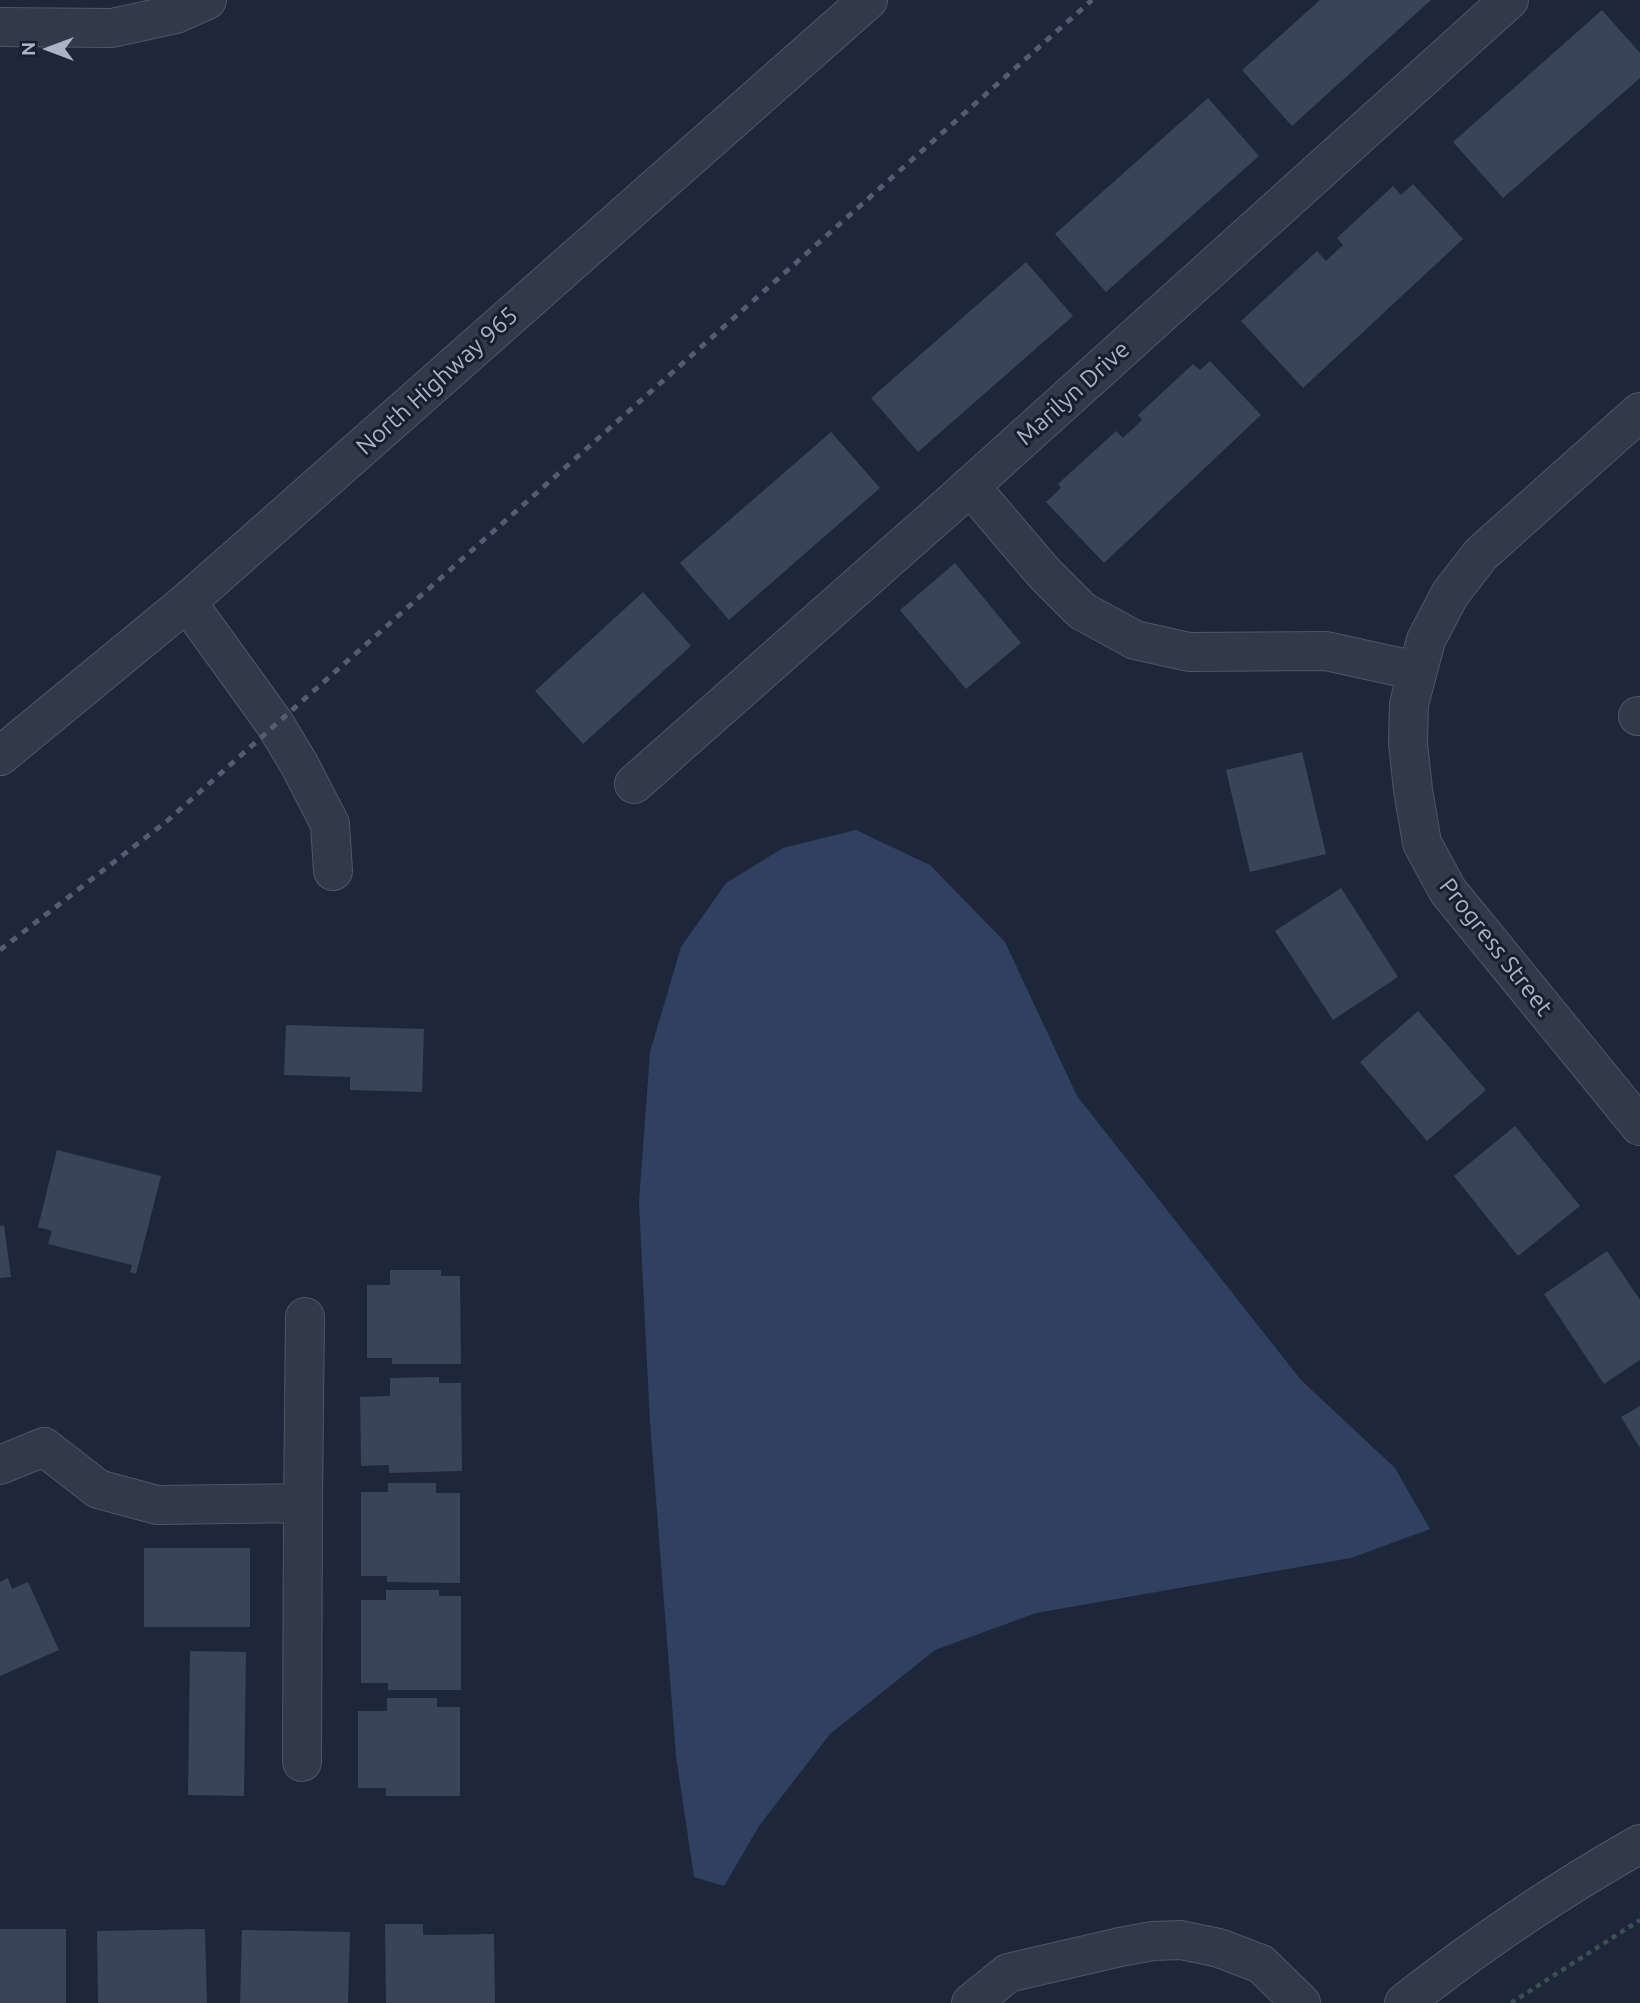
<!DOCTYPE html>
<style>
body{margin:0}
#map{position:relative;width:1640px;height:2003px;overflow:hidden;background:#1e2739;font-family:Ubuntu,sans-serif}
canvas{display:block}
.north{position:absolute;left:14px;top:14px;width:70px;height:70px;-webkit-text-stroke:5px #171e2d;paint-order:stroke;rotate:270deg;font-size:19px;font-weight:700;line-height:28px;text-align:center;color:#acb3c6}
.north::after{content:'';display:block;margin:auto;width:24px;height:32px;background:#acb3c6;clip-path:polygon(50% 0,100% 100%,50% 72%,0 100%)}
</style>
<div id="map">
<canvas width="1640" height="2003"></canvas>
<div class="north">N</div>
</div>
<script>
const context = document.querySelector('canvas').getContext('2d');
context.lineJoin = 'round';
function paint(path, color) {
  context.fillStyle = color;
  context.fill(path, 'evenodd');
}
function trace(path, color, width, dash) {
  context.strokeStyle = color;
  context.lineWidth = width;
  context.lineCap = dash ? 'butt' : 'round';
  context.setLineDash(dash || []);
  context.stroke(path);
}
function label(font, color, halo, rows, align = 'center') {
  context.font = font + ' Ubuntu,sans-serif';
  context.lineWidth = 6;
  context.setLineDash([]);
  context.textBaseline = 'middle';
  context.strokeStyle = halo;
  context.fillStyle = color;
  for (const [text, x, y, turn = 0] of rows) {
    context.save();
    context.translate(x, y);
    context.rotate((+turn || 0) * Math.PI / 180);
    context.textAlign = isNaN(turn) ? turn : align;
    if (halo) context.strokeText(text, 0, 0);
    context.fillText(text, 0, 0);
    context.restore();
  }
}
paint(new Path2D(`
 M856 830 930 865 1005 942 1077 1096 1301 1380 1395 1468 1430 1529 1351 1558 1036 1613 935 1650 830 1734 759 1826 724 1886 694 1877 676 1756 650 1422 639 1202 650 1052 681 947 726 883 783 848Z`), '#2f4061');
paint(new Path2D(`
 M1320 0H1431L1292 126 1242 70Z
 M1602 10 1640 53V78L1503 198 1453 142Z
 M1208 98 1259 156 1106 292 1055 234Z
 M1413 184 1463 239 1303 388 1241 321 1317 251 1326 261 1343 245 1337 238 1393 186 1401 195Z
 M1026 262 1073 316 918 452 871 398Z
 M1210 361 1261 415 1104 563 1046 502 1061 488 1058 484 1116 431 1123 438 1142 420 1138 415 1193 364 1200 370Z
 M831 432 880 488 729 620 680 563Z
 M955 563 1021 643 966 689 900 610Z
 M643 592 691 646 583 744 535 691Z
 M1302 752 1326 854 1250 872 1226 770Z
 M1341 888 1398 977 1333 1020 1275 931Z
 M1418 1011 1486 1090 1427 1141 1360 1062Z
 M286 1025 424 1029 422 1092 350 1090V1077L284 1075Z
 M1515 1126 1580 1206 1518 1256 1454 1176Z
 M57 1150 161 1176 136 1274 130 1272 132 1265 48 1244 52 1231 38 1227Z
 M4 1225 11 1277 0 1278V1226Z
 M1607 1251 1640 1300V1360L1604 1384 1544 1294Z
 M390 1270H441V1276H460L461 1364H392V1358H367V1285H390Z
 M439 1377V1383H461L462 1471 389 1473V1465L361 1466 360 1397 390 1396V1378Z
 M1640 1406V1448L1621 1417Z
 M388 1483H436V1493H460V1583L387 1582V1576H361V1492H388Z
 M144 1548H250V1627H144Z
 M8 1578 12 1589 28 1582 59 1650 0 1676V1582Z
 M386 1590H439V1596H461V1690H388V1683H361V1600H386Z
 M190 1651 246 1652 244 1796 188 1795Z
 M387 1698H437V1707H460V1796H386V1788H358V1711H387Z
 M385 1924H423V1935L494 1934 495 2003H386Z
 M0 1929H66V2003H0Z
 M205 1929 207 2003H98L97 1931Z
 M242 1930 350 1932 348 2003H240Z`), '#3a4459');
const minor = new Path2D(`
 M0 27 112 28 176 14 207 0
 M1640 412 1481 554 1450 594 1426 640 1409 704 1408 743 1413 790 1422 843 1448 891 1640 1126
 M970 486 1044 573 1082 611 1135 640 1189 652 1326 651 1417 671
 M187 602 275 724 299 764 330 824 333 871
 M1638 716H1640
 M0 756 187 602 868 0
 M634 784 946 508 1509 0
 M0 1465 44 1447 98 1489 157 1505 303 1503 302 1762
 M303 1503 305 1317
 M971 2003 1008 1973 1120 1947 1153 1941 1181 1940 1219 1948 1261 1964 1301 2003
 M1404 2003C1479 1944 1557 1891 1640 1844`);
trace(minor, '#4f5667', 40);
trace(new Path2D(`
 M1511 2003 1640 1920`), '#3b5054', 4.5, [5, 5]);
trace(minor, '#323949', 38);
trace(new Path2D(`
 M0 950 167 821 1092 0`), '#535c71', 5, [7, 7]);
label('24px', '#acb3c6', '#171e2d', [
 ["North Highway 965",437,381,-42],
 ["Marilyn Drive",1073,393,-42],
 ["Progress Street",1496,947,52]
]);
</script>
